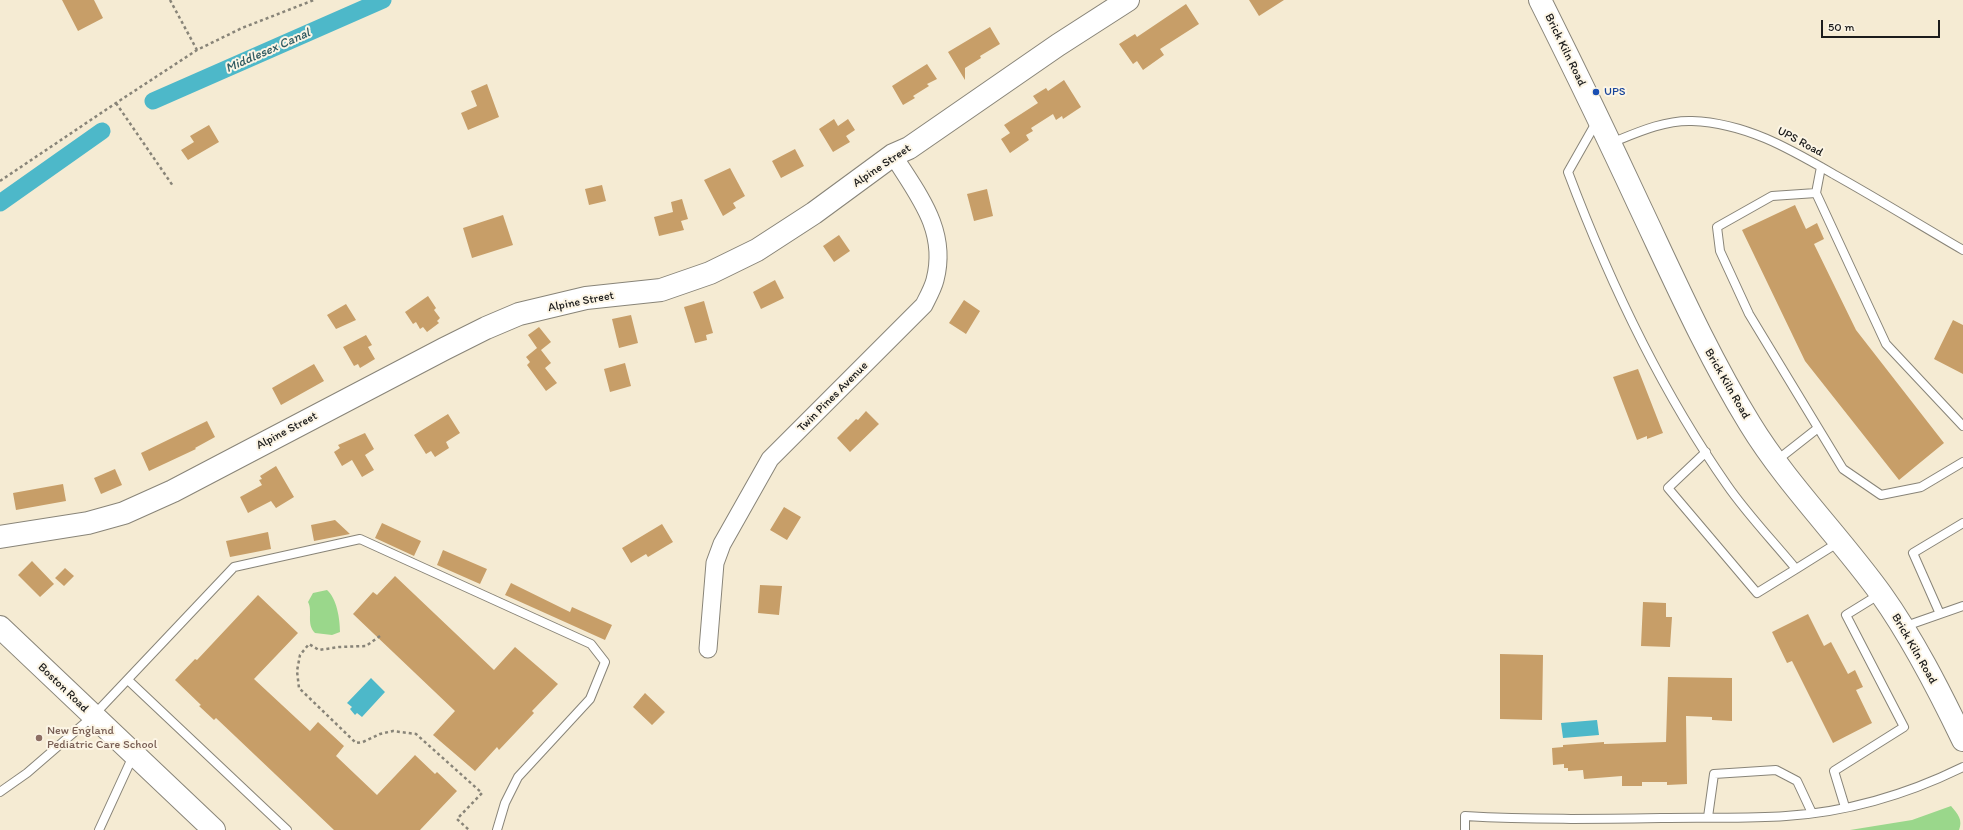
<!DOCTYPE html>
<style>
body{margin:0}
#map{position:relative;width:1963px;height:830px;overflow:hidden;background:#f5ebd3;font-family:Itim,sans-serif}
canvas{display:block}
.scale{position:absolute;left:1821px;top:20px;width:119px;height:18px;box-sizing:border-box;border:2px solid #1c1c1c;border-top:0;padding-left:5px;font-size:12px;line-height:14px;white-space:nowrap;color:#1c1c1c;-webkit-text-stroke:3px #fcf5e5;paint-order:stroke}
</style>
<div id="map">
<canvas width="1963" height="830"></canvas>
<div class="scale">50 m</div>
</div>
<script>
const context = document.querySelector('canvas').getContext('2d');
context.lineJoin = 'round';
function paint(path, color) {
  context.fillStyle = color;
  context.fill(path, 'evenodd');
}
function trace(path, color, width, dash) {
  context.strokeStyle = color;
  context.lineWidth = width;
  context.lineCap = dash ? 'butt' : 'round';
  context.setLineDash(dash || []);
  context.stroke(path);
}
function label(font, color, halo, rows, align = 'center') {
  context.font = font + ' Itim,sans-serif';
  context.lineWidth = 4;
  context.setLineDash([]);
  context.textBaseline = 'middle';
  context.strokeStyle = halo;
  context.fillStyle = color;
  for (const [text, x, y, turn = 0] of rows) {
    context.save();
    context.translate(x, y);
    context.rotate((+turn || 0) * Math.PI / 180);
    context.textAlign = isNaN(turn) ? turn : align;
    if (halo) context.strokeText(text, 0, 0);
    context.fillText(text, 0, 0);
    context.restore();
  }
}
paint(new Path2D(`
 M327 590C337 599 340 619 340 632L332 635 315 633C306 624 313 611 308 602L313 593Z
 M1951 806C1958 814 1963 820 1959 830H1850L1912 820Z`), '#9ad78b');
paint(new Path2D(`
 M371 678 385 692 362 717 357 713 355 715 350 709 352 707 347 703Z
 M1597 720 1599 735 1563 738 1561 723Z`), '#4db8c9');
trace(new Path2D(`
 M153 101 383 0
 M0 203 102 131`), '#4db8c9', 17);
paint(new Path2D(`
 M62 0H94L103 18 78 31Z
 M1249 0H1284L1259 16Z
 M1186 4 1199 24 1160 49 1164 55 1143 70 1137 61 1133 64 1119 44 1135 34 1137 37Z
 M990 27 1000 44 980 56 981 58 965 68V80L948 52Z
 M927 64 937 79 927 84 929 86 913 96 915 98 903 105 892 86Z
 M1064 80 1081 107 1063 119 1062 116 1056 120 1053 114 1031 128 1033 131 1026 135 1029 140 1010 153 1001 139 1010 133 1004 125 1038 103 1033 96 1046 88 1048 91Z
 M487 84 499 117 468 130 461 113 477 106 471 91Z
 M834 119 838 126 848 119 855 130 846 136 850 142 833 152 819 129Z
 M209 125 219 142 188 160 181 150 194 142 190 136Z
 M795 149 804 166 781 178 772 161Z
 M730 168 745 196 733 203 736 208 723 216 704 180Z
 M602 185 606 201 589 205 585 189Z
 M987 189 993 216 974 221 967 194Z
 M682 199 688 219 681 221 684 230 659 236 654 217 673 212 671 202Z
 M1795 205 1806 229 1817 223 1824 239 1814 244 1856 330 1944 443 1899 480 1805 361 1742 230Z
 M503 215 513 245 472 258 463 228Z
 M839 235 850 251 834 262 823 246Z
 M775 280 784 298 761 309 753 292Z
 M428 296 436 308 434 310 440 318 437 321 439 323 427 332 423 327 420 329 416 322 413 324 405 312Z
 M964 300 980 311 966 334 949 323Z
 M704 301 713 333 706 335 707 340 695 343 684 307Z
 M346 304 356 320 336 329 327 315Z
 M631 315 638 343 619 348 612 319Z
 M1953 320 1963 325V374L1934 359Z
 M539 327 551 342 541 350 551 363 545 368 557 383 546 391 527 365 530 362 526 357 537 348 528 335Z
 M366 335 372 345 368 347 375 359 360 368 358 364 354 366 343 347Z
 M625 363 631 386 610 392 604 369Z
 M314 364 324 381 281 405 272 388Z
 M1638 369 1663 433 1647 439V436L1637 440 1613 377Z
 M866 411 879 424 850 452 837 438 856 419 858 420Z
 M448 414 460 433 446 442 449 448 435 457 431 451 426 454 414 435Z
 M207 421 215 437 195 448 196 449 149 471 141 453Z
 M365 433 374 449 365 455 374 470 362 477 352 460 342 466 334 452 340 448 338 445Z
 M276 466 294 497 276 508 271 501 248 513 240 497 262 485 259 480 262 479 260 476Z
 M115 469 122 485 101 494 94 478Z
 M63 484 66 501 16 510 13 493Z
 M784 507 801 517 787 540 770 530Z
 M335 520 350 534 314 541 311 525Z
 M382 523 421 541 414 556 375 538Z
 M662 524 673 542 648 557 646 554 631 563 622 548Z
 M268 532 271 549 230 557 226 541Z
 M443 550 487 569 480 584 437 565Z
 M32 561 54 584 40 597 18 575Z
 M65 568 74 576 64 586 55 578Z
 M395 576 494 670 515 647 558 684 532 711 534 713 499 750 497 747 475 771 433 735 455 711 353 614 373 592 377 595Z
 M511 583 570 612 572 607 612 625 605 640 505 595Z
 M760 585 782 586 779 615 758 613Z
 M258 595 298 633 254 679 310 731 318 722 344 746 336 756 377 795 415 755 435 774 437 772 457 791 420 830H334L216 718 214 720 199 706 201 705 175 680 195 659 197 660Z
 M1643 602 1666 603V617H1672L1670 647 1641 646Z
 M1808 614 1824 646 1831 642 1848 674 1855 670 1863 687 1856 690 1872 723 1833 743 1792 661 1787 663 1772 632Z
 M1500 654 1543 655 1542 720 1500 719Z
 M1668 677 1732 678V721L1712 720V717L1686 716 1687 784 1667 785V782H1642V786H1622V776L1584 779 1583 770 1568 771V768H1564V764L1553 765 1552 748 1563 747V745L1604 742V744L1666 742Z
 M645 693 665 712 652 725 633 707Z`), '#c79e68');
const lane = new Path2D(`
 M1597 121 1568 172C1609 281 1660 389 1727 485 1747 514 1773 541 1796 569L1839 542
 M1611 143C1636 133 1664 120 1692 121 1746 123 1790 149 1835 175 1878 199 1920 225 1963 250
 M1821 167 1816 193 1772 196 1717 227 1720 251 1749 314 1843 469 1881 495 1921 487 1963 462
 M1816 193 1886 344 1963 426
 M1706 452 1668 488 1757 593 1796 569
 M1776 461 1818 428
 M1940 614 1913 553 1963 523
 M1903 627 1963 606
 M128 680 287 830
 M0 792 27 773 93 716 234 567 360 539 591 644 605 662 590 699 518 777 505 803 497 830
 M1845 807 1834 771 1904 727 1846 615 1880 594
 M1708 817 1714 774 1776 770 1797 781 1812 813
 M99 830 133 756
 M1465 830V816C1531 820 1596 819 1662 818 1703 817 1745 819 1786 816 1848 812 1908 794 1963 767`);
const street = new Path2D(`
 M708 649 715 563 722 544 770 459 924 305C928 297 933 288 935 280 948 230 918 195 893 155`);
const secondary = new Path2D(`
 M1540 0C1574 68 1607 136 1639 205 1674 279 1707 354 1750 424 1786 483 1840 537 1881 594 1913 639 1939 690 1963 740
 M0 537 88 523 124 513 173 491 444 349 486 328 519 314 586 298 661 290 710 273 757 250 814 213 893 155 909 148 1058 45 1128 0`);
const primary = new Path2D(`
 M0 627 214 830`);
trace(lane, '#888478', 10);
trace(street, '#888478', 19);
trace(secondary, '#888478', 24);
trace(primary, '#888478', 24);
trace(new Path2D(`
 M170 0 197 50
 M116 103 173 186
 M0 181 116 103 197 50 242 28 314 0
 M380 636 366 646 339 647 319 650 309 644 300 655 297 671 299 688 356 743 363 742 380 734 393 731 416 734 482 793 457 819 469 830`), '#888478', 2.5, [3, 3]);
trace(lane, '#fff', 8);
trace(street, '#fff', 17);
trace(secondary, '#fff', 22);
trace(primary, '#fff', 22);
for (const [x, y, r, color] of [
 [1596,92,4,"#1a4fb4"],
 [39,738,4,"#8d6e63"]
]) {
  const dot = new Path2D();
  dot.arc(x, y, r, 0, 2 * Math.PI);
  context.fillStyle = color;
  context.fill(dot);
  trace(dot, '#fcf5e5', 1.5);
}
label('12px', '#1c1c1c', '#fcf5e5', [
 ["Brick Kiln Road",1565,50,64],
 ["UPS Road",1800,142,28],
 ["Alpine Street",882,166,-34],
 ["Alpine Street",581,302,-11],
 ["Brick Kiln Road",1727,384,60],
 ["Twin Pines Avenue",833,397,-45],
 ["Alpine Street",287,431,-28],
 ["Brick Kiln Road",1914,649,60],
 ["Boston Road",63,688,44]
]);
label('12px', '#164399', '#fcf5e5', [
 ["UPS",1604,92]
], 'left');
label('12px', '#785e54', '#fcf5e5', [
 ["New England",47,731],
 ["Pediatric Care School",47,745]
], 'left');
label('italic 13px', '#305a61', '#fcf5e5', [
 ["Middlesex Canal",268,51,-24]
]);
</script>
